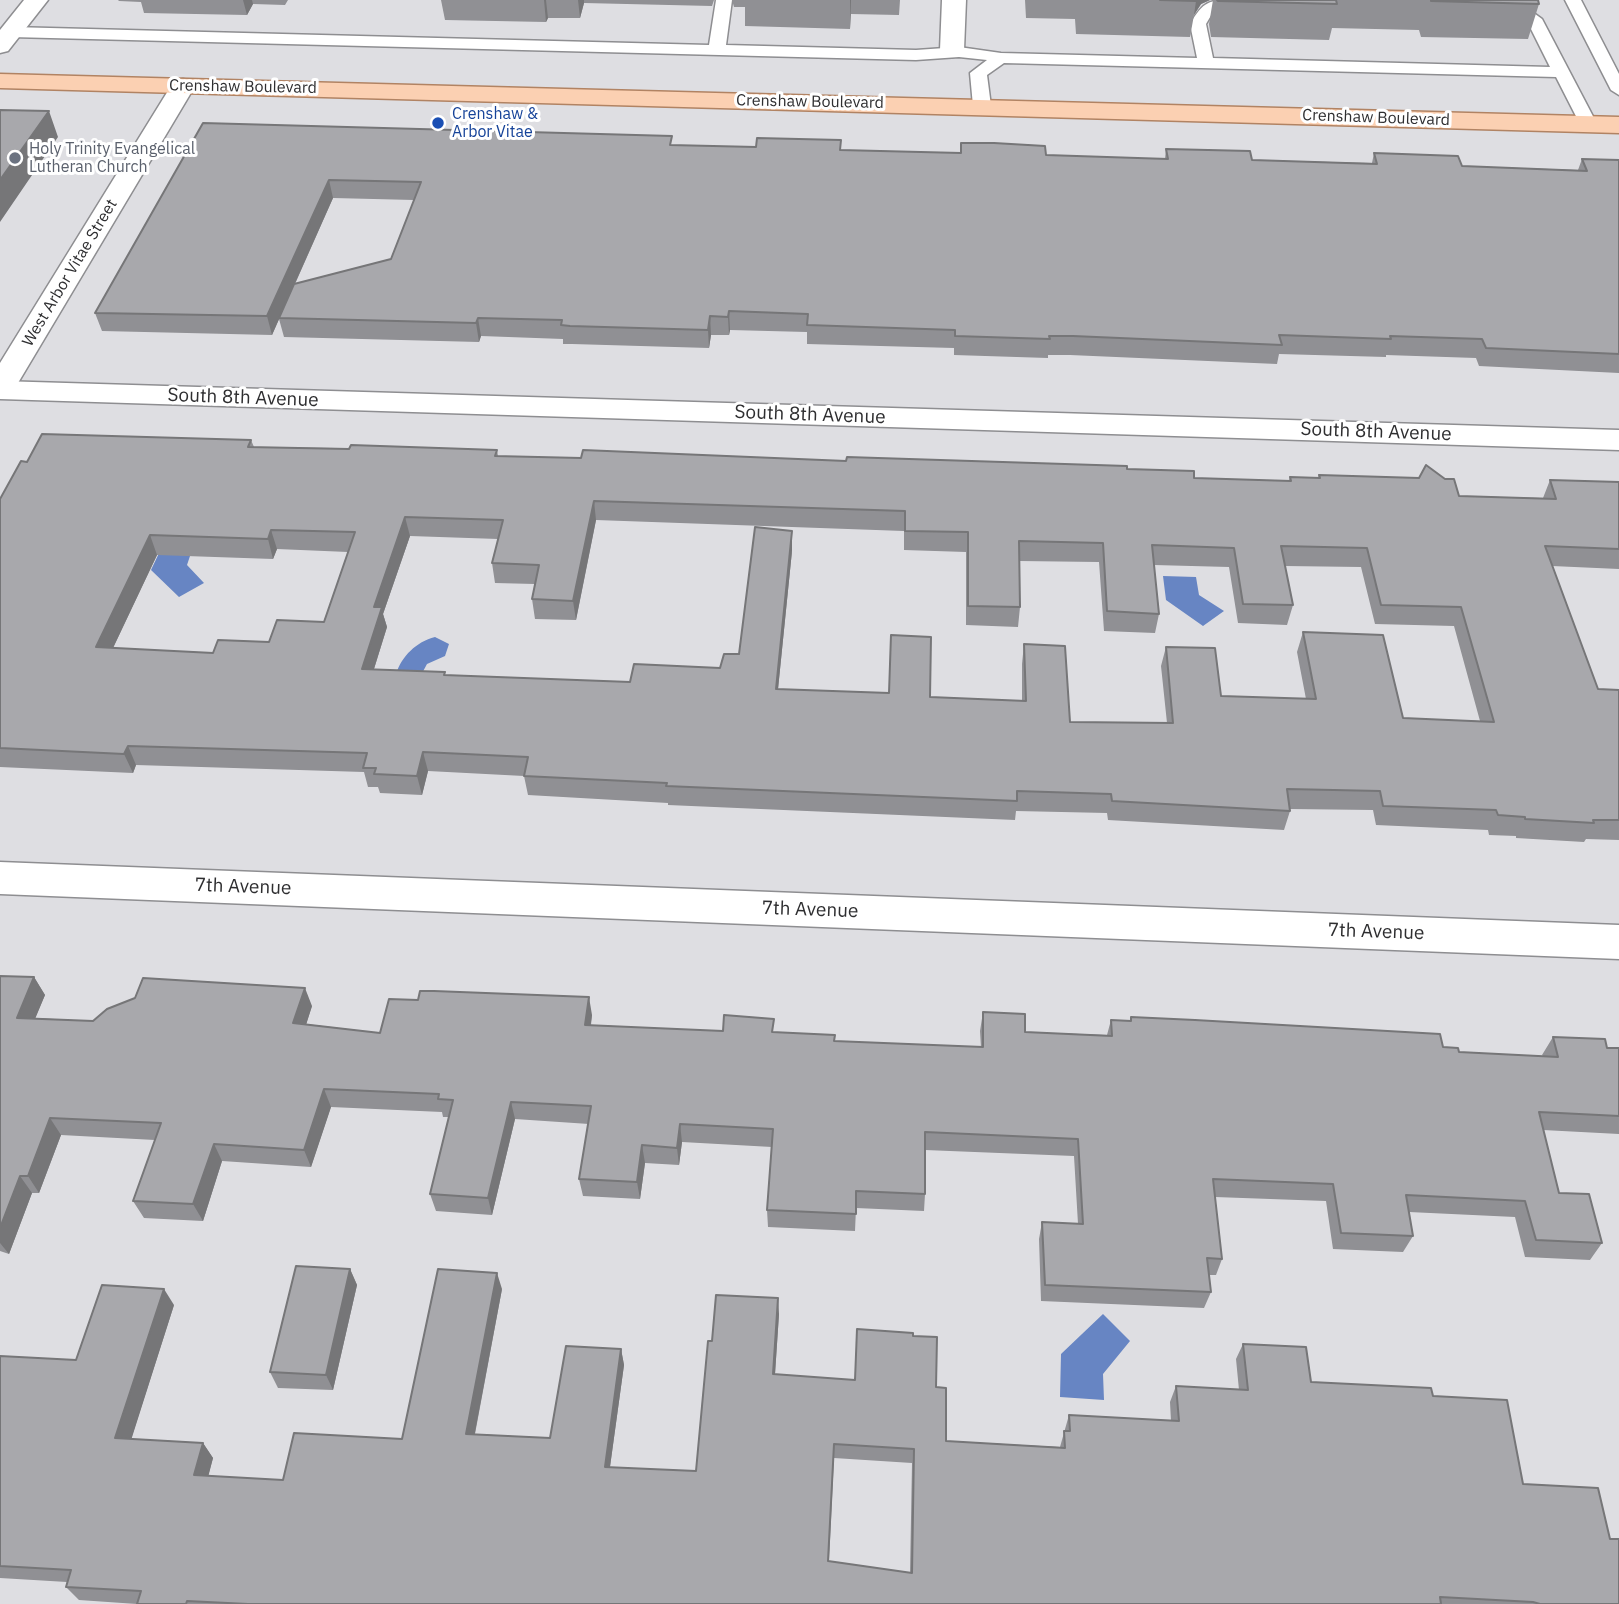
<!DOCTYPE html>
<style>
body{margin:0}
canvas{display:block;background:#dedee2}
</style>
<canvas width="1619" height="1604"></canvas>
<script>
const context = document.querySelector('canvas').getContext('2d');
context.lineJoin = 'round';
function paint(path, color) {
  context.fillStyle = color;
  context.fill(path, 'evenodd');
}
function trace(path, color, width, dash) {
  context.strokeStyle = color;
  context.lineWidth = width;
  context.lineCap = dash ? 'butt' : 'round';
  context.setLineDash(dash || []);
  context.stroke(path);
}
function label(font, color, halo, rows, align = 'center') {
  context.font = font + ' "IBM Plex Sans",sans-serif';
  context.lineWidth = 6;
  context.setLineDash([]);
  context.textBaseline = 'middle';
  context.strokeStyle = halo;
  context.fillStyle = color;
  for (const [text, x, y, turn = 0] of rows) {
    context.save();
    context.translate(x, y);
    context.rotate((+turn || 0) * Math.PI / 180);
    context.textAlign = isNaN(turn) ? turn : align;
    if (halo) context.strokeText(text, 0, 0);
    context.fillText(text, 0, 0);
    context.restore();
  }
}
paint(new Path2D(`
 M161 549 192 550 187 565 204 583 179 597 151 570Z
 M1163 576 1196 577 1199 595 1224 611 1203 626 1166 600Z
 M435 637 449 644 445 656 427 664 420 677 396 674C402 656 416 642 435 637Z
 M1103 1314 1130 1341 1103 1374 1104 1400 1060 1397 1061 1354Z`), '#6785c3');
const lane = new Path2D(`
 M716 0H732L726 45 916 50 959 47 1001 53 1197 58 1190 24C1204 1 1208 0 1235 0L1213 12 1206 24 1213 58 1550 67 1529 25 1504 8 1500 0H1516L1542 19 1597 124 1588 129 1582 128 1556 77 1004 63 987 75 991 106 982 111 973 106 970 73 987 60 959 57 916 60 11 37 3 32 11 27 709 45Z
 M1565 0H1581L1619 74V95L1611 90Z`);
const street = new Path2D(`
 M942 0H966L964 50 961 55 952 57 943 55 940 50Z
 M0 381 1619 430V450L0 399Z
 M0 862 1619 925V959L0 894Z`);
const secondary = new Path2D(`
 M24 0H48L8 51 0 53V30Z
 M183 79 192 81 195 86 15 388 11 394 0 397V363L171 86 174 81Z`);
const primary = new Path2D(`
 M0 74 1619 117V133L0 88Z`);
trace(lane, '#8e8e91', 3);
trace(street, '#8e8e91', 3);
trace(secondary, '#8e8e91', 3);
trace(primary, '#b18363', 3);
paint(lane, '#fff');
paint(street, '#fff');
paint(secondary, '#fff');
paint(primary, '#fbd0b2');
paint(new Path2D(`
 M118 0H288L285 5 253 4 247 15 144 13 141 2 119 1Z
 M441 0H714L712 6 584 3 580 18H548L546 22 445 20Z
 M732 0H900L899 15 851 14 850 29 745 26V7H734Z
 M1025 0H1210L1201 4 1194 15 1190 37 1076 34 1075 19 1026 18Z
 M1213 0H1538L1539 4 1528 39 1421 37 1419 30 1332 28 1329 40 1211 37 1209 24Z
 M203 123 672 145 960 153 961 143 1046 155 1165 159 1166 149 1252 160 1372 163 1374 153 1462 166 1578 170 1582 159 1619 160V373L1479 366 1476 358 1386 355V357L1279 354 1277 364 1070 355H1048V358L954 355V348L807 344V332L730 330 729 335H711L709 348 572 344H563V339L481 336 479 342 284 337 279 319 272 335 102 331 95 313ZM333 198 414 200 391 259 295 284Z
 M251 440 254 447 497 450 498 456 581 458 846 461 1127 469 1194 478 1289 481 1290 477 1318 478 1319 475 1459 496 1543 498 1550 480 1619 482V569L1552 566 1598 689 1619 690V840L1586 839 1584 842 1516 838V836L1489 835 1488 830 1376 825 1373 810 1290 809V811L1284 830 1108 820 1107 813 1016 811 1015 820 668 805V803L528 795 524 776 428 771 422 795 380 793 378 787H368L364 772 136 765 133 773 0 767V499L27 462ZM596 520 904 531V550L966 552V625L1018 627 1020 607 1019 561 1099 562 1104 631 1155 633 1159 614 1154 565 1229 567 1238 623 1287 625 1293 605 1285 566 1361 567 1375 624 1454 626 1480 721 1403 718 1303 632 1297 652 1306 699 1221 696 1166 647 1161 666 1167 723 1070 722 1024 644 1022 664V701L930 697 778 689 792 551 739 654 720 668 630 682 445 675V672L374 669 387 627 383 614 410 536 498 539 492 563 495 583 535 584 532 599 535 619 576 620ZM277 549 348 552 324 622 269 642 213 653 113 648 157 555 273 559Z
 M0 976 34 977 45 995 35 1018 93 1021 312 1006 306 1024 380 1033 592 1015 591 1025 723 1031 774 1032 834 1041 981 1047 980 1031 983 1012 1025 1032 1107 1035 1111 1020 1130 1021 1131 1017 1443 1047 1459 1052 1543 1056 1542 1055 1553 1037 1607 1048H1619V1134L1543 1130 1559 1193 1602 1243 1590 1260 1525 1257 1515 1217 1409 1212 1413 1236 1403 1252 1333 1249 1326 1201 1215 1197 1222 1259 1216 1275H1209L1211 1292 1204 1308 1041 1301 1039 1239 1042 1222 1078 1224 1074 1156 925 1150V1194L924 1211 856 1208 855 1231 768 1227 767 1210 772 1147 682 1142 679 1165 645 1163 640 1199 583 1196 579 1179 589 1124 515 1119 492 1215 436 1211 430 1194 449 1117H443L442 1112 331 1107 311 1167 222 1161 203 1221 144 1218 133 1201 155 1140 61 1135 39 1193H32L9 1254 0 1251Z
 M350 1269 357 1285 333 1390 278 1388 270 1372Z
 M502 1289 475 1434 550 1438 621 1349 624 1365 610 1467 696 1471 712 1341 779 1314 775 1374 855 1380 913 1336 936 1387 946 1441 1060 1447 1069 1415 1171 1421 1170 1402 1176 1386 1239 1390 1236 1359 1243 1344 1311 1382 1433 1396 1523 1484 1619 1604H137L79 1600 66 1587 67 1582 0 1578V1356L76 1360 174 1305 131 1439 203 1443 213 1458 208 1476 283 1480 402 1439ZM834 1458 912 1463 910 1573 829 1561Z`), '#909094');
paint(new Path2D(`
 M243 0H252L253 4 247 15Z
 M544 0H546L548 18 546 22Z
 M578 0H584V3L580 18Z
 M850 0H851L850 29Z
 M1192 0H1210L1201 4 1194 15 1196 1Z
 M49 111 58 137 0 222V180Z
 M329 180 333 198 272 335 267 316Z
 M729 311 730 330 729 335 728 317Z
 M710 316 711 335 709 348 708 330Z
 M478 318 481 336 479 342 476 323Z
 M594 501 596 520 576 620 573 601Z
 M405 517 410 536 383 614 387 627 368 688 362 669 374 607Z
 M271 530 277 549 273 559 268 539Z
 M792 531V551L776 709V689Z
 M150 535 157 555 104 667 96 647Z
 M128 746 136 765 133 773 124 754Z
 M423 752 428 771 422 795 417 776Z
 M34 977 45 995 28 1036 17 1018Z
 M305 988 312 1006 301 1041 293 1023Z
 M589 997 592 1015 588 1043 585 1025Z
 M324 1089 331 1107 311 1167 304 1150Z
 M511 1102 515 1119 492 1215 488 1198Z
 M50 1118 61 1135 39 1193 28 1176Z
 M680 1124 682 1142 679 1165 677 1148Z
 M214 1144 222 1161 203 1221 193 1204Z
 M642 1145 645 1163 640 1199 637 1182Z
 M20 1176 32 1193 9 1254 0 1243V1228Z
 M350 1269 357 1285 333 1390 326 1375Z
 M497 1273 502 1289 472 1448 466 1434Z
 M164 1289 174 1305 127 1453 115 1438Z
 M778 1298 779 1314 774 1389 773 1374Z
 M621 1349 624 1365 608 1481 605 1467Z
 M203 1443 213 1458 205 1489 194 1475Z`), '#767678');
const building = new Path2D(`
 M1160 0H1196V1Z
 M1217 0H1336L1337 4 1218 1Z
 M1431 0H1538L1539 4 1431 1Z
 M0 110 49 111 0 180Z
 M203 123 672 136 670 145 756 147 757 138 841 140 840 150 961 153V143H994L1045 146 1046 155 1168 159 1166 149 1250 151 1252 160 1377 164 1374 153 1458 156 1462 166 1587 171 1582 159 1619 160V354L1486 348 1482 339 1390 336 1391 339 1279 335 1282 345 1073 336H1049L1050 339 955 336V330L807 325 808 314 729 311 728 317 710 316 708 330 570 326 561 325 562 320 478 318 476 323 279 318 294 284 391 259 421 182 329 180 267 316 95 313Z
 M42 434 251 440 248 447 349 449 351 445 497 450 495 456 581 458 583 450 846 461 847 457 1127 466V469L1194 471V478L1291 481 1290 477 1320 478 1319 475 1419 478 1426 465 1445 479H1454L1459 496 1556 499 1550 480 1619 482V549L1545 546 1598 689 1619 690V820H1593L1594 823 1525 819V817L1498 815 1496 810 1383 806 1380 791 1287 789 1290 811 1112 801 1111 794 1017 791V801L666 786 667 783 524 776 528 757 423 752 417 776 374 774 376 768H363L367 753 128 746 124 754 0 748V499L21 461 27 462ZM594 501 905 511V531L968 532V606L1020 607 1019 541 1103 543 1107 611 1159 614 1152 545 1234 548 1243 604 1293 605 1281 546 1367 548 1381 605 1461 607 1494 722 1403 718 1383 635 1303 632 1316 699 1221 696 1215 648 1166 647 1173 723 1070 722 1065 646 1024 644 1026 701 930 697 931 637 891 635 889 693 776 689 792 531 755 527 739 654H724L720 668 634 664 630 682 444 675 445 672 362 669 382 607H374L405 517 503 520 492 563 539 565 532 599 573 601ZM271 530 355 532 324 622 277 620 269 642 218 640 213 653 96 647 150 535 268 539Z
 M0 976 34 977 17 1018 93 1021 107 1009 135 998 143 978 305 988 293 1023 380 1033 389 999 418 1000 420 991H434L589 997 585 1025 723 1031 724 1015 774 1019 772 1032 835 1035 834 1041 983 1047V1012L1025 1014V1032L1112 1036 1111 1020 1131 1021V1017L1195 1020 1440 1034 1443 1047 1458 1048 1459 1052 1558 1057 1553 1037 1605 1039 1607 1048H1619V1116L1539 1112 1559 1193 1589 1194 1602 1243 1536 1240 1525 1201 1406 1195 1413 1236 1341 1233 1333 1184 1213 1179 1222 1259 1207 1258 1211 1292 1045 1285 1042 1222 1083 1224 1078 1139 925 1132V1194L856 1191V1214L767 1210 773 1129 680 1124 677 1148 642 1145 637 1182 579 1179 591 1106 511 1102 488 1198 430 1194 453 1100 438 1099 439 1094 324 1089 304 1150 214 1144 193 1204 133 1201 161 1123 50 1118 28 1176H20L0 1228Z
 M296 1266 350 1269 326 1375 270 1372Z
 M438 1269 497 1273 466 1434 550 1438 566 1346 621 1349 605 1467 696 1471 708 1341H712L716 1295 778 1298 773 1374 855 1380 857 1329 913 1333V1336L937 1337 936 1387 946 1388V1441L1065 1448 1064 1431H1070L1069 1415 1179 1421 1176 1386 1248 1390 1243 1344 1306 1347 1311 1382 1431 1388 1433 1396 1507 1400 1523 1484 1598 1488 1610 1539H1619V1604H1540L1533 1602 1440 1597 1441 1604H248L187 1601 186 1604H137L141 1591 66 1587 71 1570 0 1566V1356L76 1360 102 1285 164 1289 115 1438 203 1443 194 1475 283 1480 294 1433 402 1439ZM834 1444 914 1449 912 1573 828 1561Z`);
paint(building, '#a8a8ac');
trace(building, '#767678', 2);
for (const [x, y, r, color] of [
 [438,123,7,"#1a4fb4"],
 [15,158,7,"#6b7280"]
]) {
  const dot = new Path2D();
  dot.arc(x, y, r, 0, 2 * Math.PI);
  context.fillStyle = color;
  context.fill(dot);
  trace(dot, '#fff', 2.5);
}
label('16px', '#2e2e30', '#fff', [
 ["Crenshaw Boulevard",243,87,1],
 ["Crenshaw Boulevard",810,102,1],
 ["Crenshaw Boulevard",1376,118,2],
 ["West Arbor Vitae Street",70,273,-59]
]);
label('16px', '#164399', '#fff', [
 ["Crenshaw &",452,114],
 ["Arbor Vitae",452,132]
], 'left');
label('16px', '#5b616d', '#fff', [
 ["Holy Trinity Evangelical",29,149],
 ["Lutheran Church",29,167]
], 'left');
label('19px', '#2e2e30', '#fff', [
 ["South 8th Avenue",243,398,2],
 ["South 8th Avenue",810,415,2],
 ["South 8th Avenue",1376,432,2],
 ["7th Avenue",243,887,2],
 ["7th Avenue",810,910,2],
 ["7th Avenue",1376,932,2]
]);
</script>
